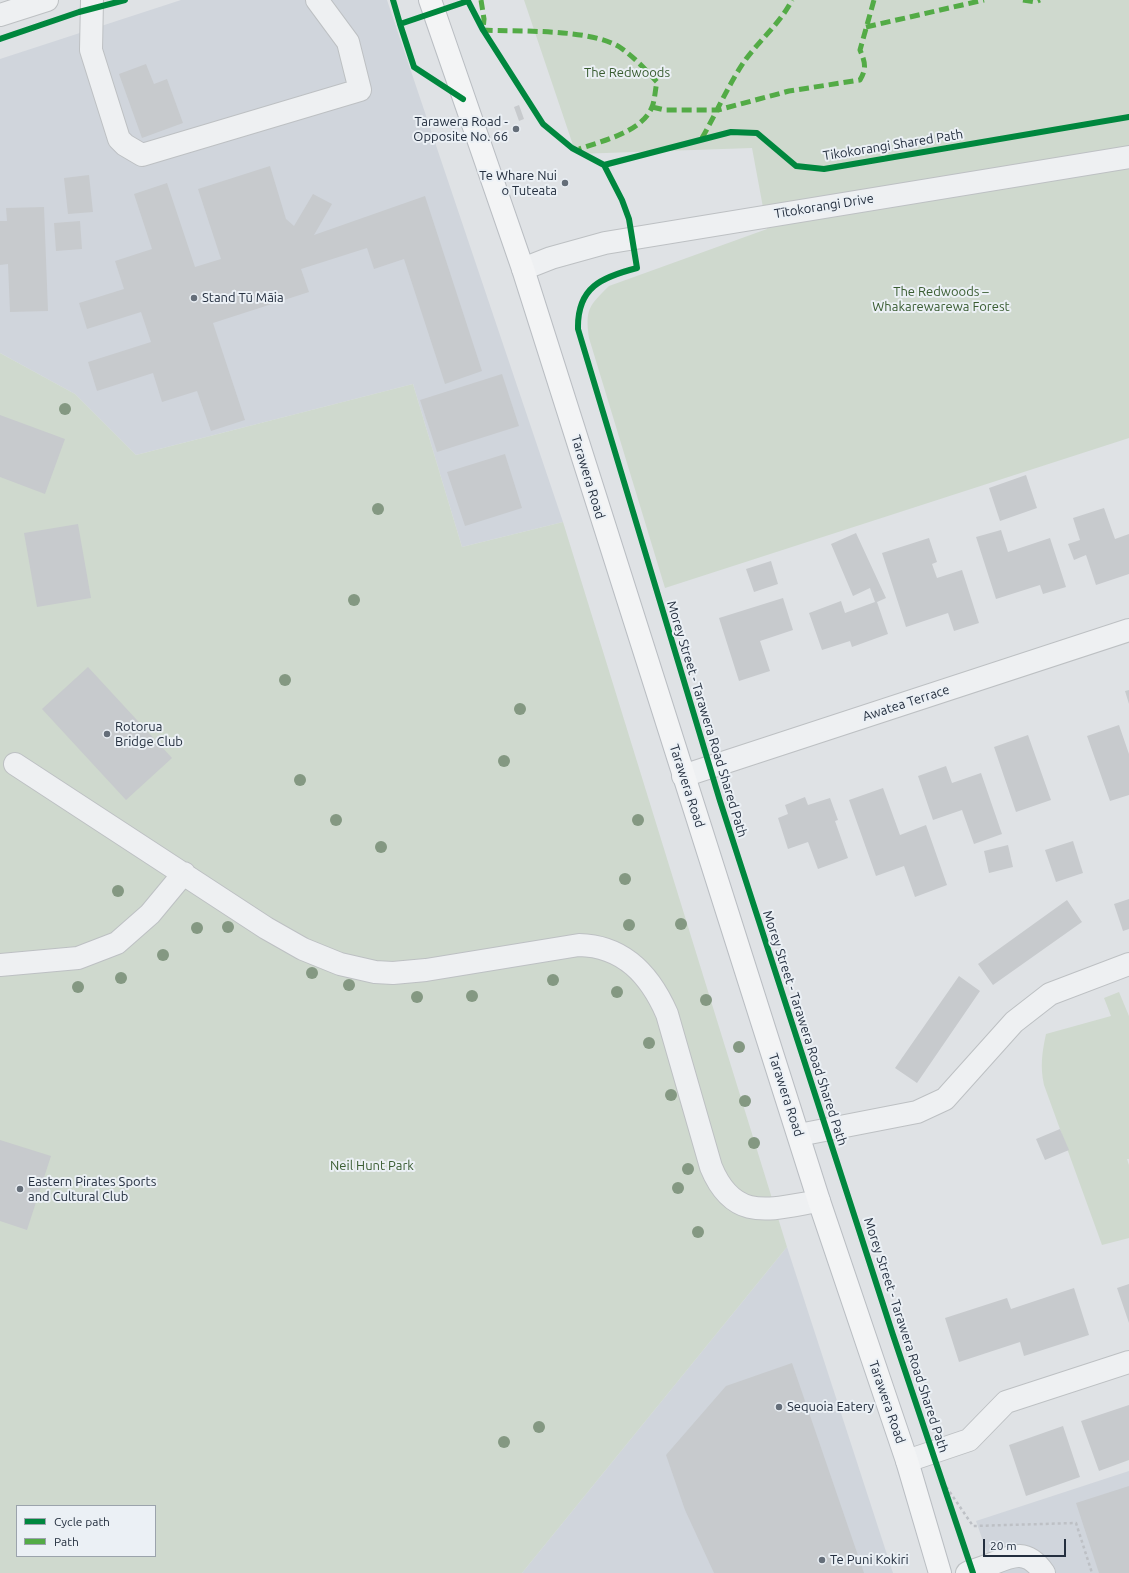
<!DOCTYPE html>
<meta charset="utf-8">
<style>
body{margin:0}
#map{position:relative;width:1129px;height:1573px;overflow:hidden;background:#dfe2e5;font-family:Ubuntu,sans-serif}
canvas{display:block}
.legend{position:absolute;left:16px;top:1505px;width:140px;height:52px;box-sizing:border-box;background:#ebf0f5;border:1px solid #9ba3ac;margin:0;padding:5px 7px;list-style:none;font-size:12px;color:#242f3f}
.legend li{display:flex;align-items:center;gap:8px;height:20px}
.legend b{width:20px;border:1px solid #9ba3ac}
.scale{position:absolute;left:983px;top:1539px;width:83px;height:18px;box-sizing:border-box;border:2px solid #242f3f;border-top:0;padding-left:5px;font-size:12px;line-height:14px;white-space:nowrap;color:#242f3f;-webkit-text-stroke:3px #ebf0f5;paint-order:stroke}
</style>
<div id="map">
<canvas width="1129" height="1573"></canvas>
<ul class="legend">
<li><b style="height:5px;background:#00873e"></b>Cycle path</li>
<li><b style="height:5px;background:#53ab46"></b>Path</li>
</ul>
<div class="scale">20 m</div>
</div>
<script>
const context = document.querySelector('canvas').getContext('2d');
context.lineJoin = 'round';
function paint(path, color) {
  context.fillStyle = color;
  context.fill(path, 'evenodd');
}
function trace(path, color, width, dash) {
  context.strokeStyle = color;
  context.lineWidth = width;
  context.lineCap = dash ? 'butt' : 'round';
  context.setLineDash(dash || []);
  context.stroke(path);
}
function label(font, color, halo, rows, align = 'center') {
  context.font = font + ' Ubuntu,sans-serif';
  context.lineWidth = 4;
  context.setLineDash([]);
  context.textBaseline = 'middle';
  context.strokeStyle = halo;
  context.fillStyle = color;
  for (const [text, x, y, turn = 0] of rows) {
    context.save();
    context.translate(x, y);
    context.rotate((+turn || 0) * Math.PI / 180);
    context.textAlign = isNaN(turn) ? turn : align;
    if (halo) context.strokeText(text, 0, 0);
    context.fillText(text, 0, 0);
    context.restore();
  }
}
paint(new Path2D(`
 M181 0H387L563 522 462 547 413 384 136 455 75 394 0 353V59Z
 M787 1247 893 1573H522Z
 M1129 1471V1573H994L976 1521Z`), '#d0d5dc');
paint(new Path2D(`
 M524 0H1129V438L665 588 589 338C585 309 589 306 609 286L767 229 752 148 576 154Z
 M0 353 75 394 136 455 413 384 462 547 563 522 787 1247 522 1573H0ZM17 1506H155V1556H17Z
 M1119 992 1129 1016V1159H1127L1129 1165V1238L1102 1245 1044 1085C1040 1066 1042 1053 1046 1034L1111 1016 1104 998Z`), '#cfd9ce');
paint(new Path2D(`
 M146 64 154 84 167 79 183 123 142 138 119 74Z
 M519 105 524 119 519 121 514 107Z
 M270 166 286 219 294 226 313 194 332 204 314 235 425 196 482 371 445 384 404 259 374 269 367 248 301 269 309 292 213 323 245 420 211 431 197 391 162 402 153 373 97 391 88 362 151 342 141 312 87 329 79 303 124 289 115 261 152 249 134 194 167 183 195 267 221 259 198 189Z
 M89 175 93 212 68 214 64 178Z
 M44 207 48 311 10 312 8 264 0 265V221H7L6 208Z
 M80 221 82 249 56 251 54 223Z
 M502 374 519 426 437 452 420 400Z
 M0 415 65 439 45 494 0 477Z
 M505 454 522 508 465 526 447 472Z
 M1026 475 1037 508 1000 521 989 488Z
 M1104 508 1115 539 1129 534V574L1096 585 1086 555 1074 560 1068 544 1080 540 1073 518Z
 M78 524 91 598 37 607 24 533Z
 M1001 530 1008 552 1050 538 1066 587 1043 594 1040 585 996 599 976 537Z
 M856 533 886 598 877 602 888 634 852 647 850 641 822 650 809 613 841 601 845 613 875 602 870 588 853 596 831 544Z
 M929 538 937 562 932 564 937 578 962 570 979 623 954 631 948 613 906 627 882 553Z
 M771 561 778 584 754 592 746 569Z
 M783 598 793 630 760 641 770 671 739 681 719 618Z
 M88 667 172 758 126 800 42 709Z
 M1129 690V704L1125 691Z
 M1119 725 1129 754V795L1110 801 1087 736Z
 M1028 735 1051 800 1016 812 994 747Z
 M946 766 952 783 981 773 1002 834 974 844 962 810 933 820 918 776Z
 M883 788 900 835 926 825 947 885 915 897 904 866 876 876 849 800Z
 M805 797 808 805 830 798 838 820 835 821 848 858 818 869 808 842 788 849 778 818 788 814 785 805Z
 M1073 841 1083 873 1056 882 1045 850Z
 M1008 845 1013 867 989 873 984 851Z
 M1129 899V929L1123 931 1114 904Z
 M1067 900 1082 922 993 985 978 964Z
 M959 976 980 991 917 1083 895 1068Z
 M1060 1129 1069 1150 1045 1160 1036 1139Z
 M0 1140 51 1156 27 1230 0 1221Z
 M1129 1284V1323L1117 1288Z
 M1074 1288 1089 1335 1024 1356 1020 1342 959 1362 945 1318 1007 1298 1011 1309Z
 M792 1363 864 1573H714L685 1510 666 1455 726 1386Z
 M1129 1405V1460L1099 1471 1081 1421Z
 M1063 1426 1080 1477 1026 1496 1009 1445Z
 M1129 1486V1573H1099L1076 1503Z`), '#c7cacd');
const minor = new Path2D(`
 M92 0 91 50 119 139 125 145 142 155 360 90 348 42 317 0
 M0 15 47 0
 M523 269 551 258 605 243 1129 157
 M15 764 266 928 303 949 340 964 375 972 393 973 426 970 579 945C624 946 650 975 667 1014L711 1167C734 1223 770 1209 819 1201
 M683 776 1129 630
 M0 965 78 958 117 943 150 914 184 873
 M799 1135 917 1112 945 1099 1014 1022 1050 994 1129 964
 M907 1461 969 1440 1006 1402 1129 1362
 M967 1573C974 1570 981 1568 987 1566 1011 1556 1026 1547 1044 1573`);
const major = new Path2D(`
 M430 0 523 269 819 1201 907 1461 940 1573`);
trace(minor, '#bdc0c3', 24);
trace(major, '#babec3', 24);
trace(new Path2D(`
 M943 1482 973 1526 1076 1523 1092 1573`), '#bdc0c5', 2.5, [3, 3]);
trace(minor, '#eef0f2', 22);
trace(major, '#f3f4f5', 22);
trace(new Path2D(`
 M481 0 484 19 483 30C519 32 591 28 621 48 635 58 646 70 657 82 655 90 655 100 652 107 642 132 602 141 579 149
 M1023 0 1035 2 1040 0
 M866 27 984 0
 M652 107 665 110H718L789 91 860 80C867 68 865 62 860 50L874 0
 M702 138C717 112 729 83 746 59 761 39 781 22 792 0`), '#53ab46', 5, [10, 5]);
trace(new Path2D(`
 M393 0 400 24 468 1 483 30 543 124 572 148 604 165 622 200 629 219 637 268C602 277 577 287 578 329L720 801 893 1335 973 1573
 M400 24 414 67 463 99
 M0 39 79 12 125 0
 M604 165 731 132 757 133 796 166 824 169 1129 117`), '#00873e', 6);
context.fillStyle = '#849882';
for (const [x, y] of [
 [65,409],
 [378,509],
 [354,600],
 [285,680],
 [520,709],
 [504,761],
 [300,780],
 [336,820],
 [638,820],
 [381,847],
 [625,879],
 [118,891],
 [681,924],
 [629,925],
 [228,927],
 [197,928],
 [163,955],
 [312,973],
 [121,978],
 [553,980],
 [349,985],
 [78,987],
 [617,992],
 [472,996],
 [417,997],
 [706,1000],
 [649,1043],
 [739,1047],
 [671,1095],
 [745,1101],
 [754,1143],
 [688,1169],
 [678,1188],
 [698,1232],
 [539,1427],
 [504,1442]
]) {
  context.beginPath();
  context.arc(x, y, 6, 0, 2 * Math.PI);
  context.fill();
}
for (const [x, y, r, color] of [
 [516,129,4,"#656e79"],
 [565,183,4,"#656e79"],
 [194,298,4,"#656e79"],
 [107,734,4,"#656e79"],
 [20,1189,4,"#656e79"],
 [779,1407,4,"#656e79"],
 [822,1560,4,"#656e79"]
]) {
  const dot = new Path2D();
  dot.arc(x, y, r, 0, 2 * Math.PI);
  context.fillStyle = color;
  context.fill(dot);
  trace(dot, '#ebf0f5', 1.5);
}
label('13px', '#395c31', '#ebf0f5', [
 ["The Redwoods",627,73],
 ["The Redwoods –",941,292],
 ["Whakarewarewa Forest",941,307],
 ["Neil Hunt Park",372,1166]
]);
label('13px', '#242f3f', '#ebf0f5', [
 ["Tarawera Road -",508,122,"right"],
 ["Opposite No. 66",508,137,"right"],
 ["Te Whare Nui",557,176,"right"],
 ["o Tuteata",557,191,"right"],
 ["Stand Tū Māia",202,298],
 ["Rotorua",115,727],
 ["Bridge Club",115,742],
 ["Eastern Pirates Sports",28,1182],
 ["and Cultural Club",28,1197],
 ["Sequoia Eatery",787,1407],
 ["Te Puni Kokiri",830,1560]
], 'left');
label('13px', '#242f3f', '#ebf0f5', [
 ["Tikokorangi Shared Path",893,145,-9],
 ["Tītokorangi Drive",824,206,-9],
 ["Tarawera Road",588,477,73],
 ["Awatea Terrace",906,703,-18],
 ["Morey Street - Tarawera Road Shared Path",707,719,73],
 ["Tarawera Road",687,786,72],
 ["Morey Street - Tarawera Road Shared Path",805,1028,72],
 ["Tarawera Road",786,1095,72],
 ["Morey Street - Tarawera Road Shared Path",906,1335,72],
 ["Tarawera Road",887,1402,71]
]);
</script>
